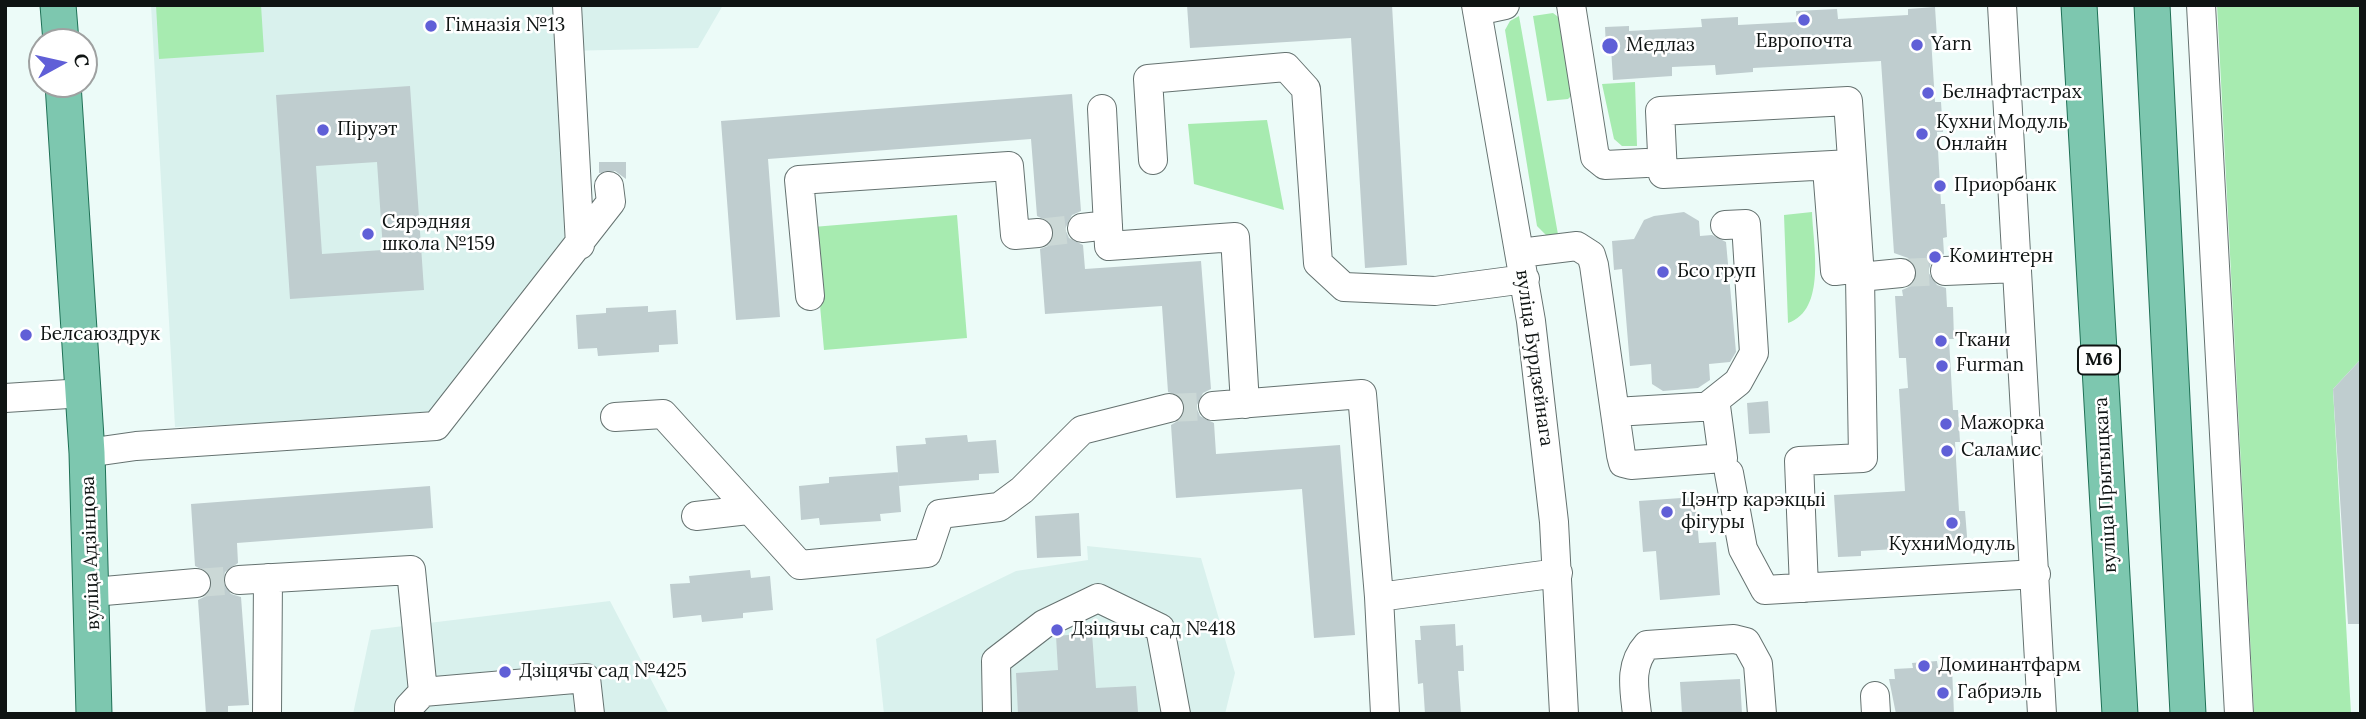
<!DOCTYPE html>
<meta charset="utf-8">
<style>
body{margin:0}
#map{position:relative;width:2366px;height:719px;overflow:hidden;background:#ecfbf8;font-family:Lora,serif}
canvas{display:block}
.frame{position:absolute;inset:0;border:7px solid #0f1413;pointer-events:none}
.north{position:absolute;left:28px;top:28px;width:70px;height:70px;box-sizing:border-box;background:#fff;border:2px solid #9fa1a1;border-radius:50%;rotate:82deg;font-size:19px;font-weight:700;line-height:28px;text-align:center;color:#0f1413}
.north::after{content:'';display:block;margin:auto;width:24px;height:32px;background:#605fd7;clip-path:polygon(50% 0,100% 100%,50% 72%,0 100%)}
</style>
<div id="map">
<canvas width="2366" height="719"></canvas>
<div class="frame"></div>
<div class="north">С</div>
</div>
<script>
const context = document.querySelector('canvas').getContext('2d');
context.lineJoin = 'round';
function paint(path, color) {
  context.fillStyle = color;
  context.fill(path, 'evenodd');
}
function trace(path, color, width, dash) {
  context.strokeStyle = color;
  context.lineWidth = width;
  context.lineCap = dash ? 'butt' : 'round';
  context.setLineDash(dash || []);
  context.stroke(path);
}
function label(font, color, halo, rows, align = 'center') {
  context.font = font + ' Lora,serif';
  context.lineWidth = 5;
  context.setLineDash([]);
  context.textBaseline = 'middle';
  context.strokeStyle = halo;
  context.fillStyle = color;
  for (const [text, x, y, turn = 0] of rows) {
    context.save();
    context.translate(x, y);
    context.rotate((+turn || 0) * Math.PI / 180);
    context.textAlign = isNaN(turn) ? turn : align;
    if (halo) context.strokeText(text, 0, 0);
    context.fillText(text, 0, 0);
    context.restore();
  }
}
paint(new Path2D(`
 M151 5H723L698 48 564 51 572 242 435 416 175 427Z
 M1087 546 1201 558 1235 673 1225 714H884L876 639 1016 571 1088 560Z
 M610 601 669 714H353L371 630Z`), '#d9f1ed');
paint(new Path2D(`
 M156 5H261L264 52 159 59Z
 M2217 5H2361V359L2333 389 2351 714H2254Z
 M1553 13 1561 19 1573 94 1568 99 1547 101 1533 16Z
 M1519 16 1559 240 1550 239 1537 226 1505 30 1510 21Z
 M1635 82 1637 146H1622L1614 139 1602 84Z
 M1267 120 1284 210 1194 184 1188 124Z
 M1812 212C1813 245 1827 310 1788 323L1784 215Z
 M957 215 967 338 824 350 813 227Z`), '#a7ebb0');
paint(new Path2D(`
 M1187 5H1392L1407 265 1365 268 1351 38 1190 48Z
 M1935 7 1937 38H1931L1935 102H1941L1943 132H1937L1941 204H1945L1947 237 1943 238 1944 254 1931 263 1928 272 1937 285 1946 288 1947 307H1953L1954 339H1949L1953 410H1958L1960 442H1955L1959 511H1965L1968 549 1933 551 1932 547 1861 551V556L1838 557 1834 495 1905 491 1899 389 1908 388 1906 358H1899L1895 296H1903L1902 290 1911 286 1918 272 1908 258 1894 253 1881 61 1753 68V72L1716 75 1715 65 1672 67V76L1613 80 1611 48H1606L1605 27 1629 26V31L1702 27 1701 19 1738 17V25L1797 22 1796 11 1837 9 1838 19 1908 15V9Z
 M410 86 424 290 290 299 276 95ZM377 162 383 250 322 254 316 166Z
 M1072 94 1081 211 1072 215 1065 229 1069 238 1083 245 1085 269 1201 261 1211 389 1203 393 1196 407 1200 416 1214 423 1216 454 1340 445 1355 635 1314 638 1302 489 1176 498 1171 425 1181 419 1185 405 1180 396 1168 392 1162 306 1045 314 1040 249 1048 246 1055 232 1051 223 1037 216 1031 139 768 159 780 317 736 320 721 121Z
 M599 162H626V179L615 171 599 173Z
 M1684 212 1699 221 1700 236 1712 235 1726 242 1736 352 1730 362 1709 364 1710 380 1698 388 1663 391 1652 384 1651 364 1630 366 1622 269 1614 270 1612 241 1634 239 1644 220 1654 216Z
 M648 306V312L676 310 678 344 659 345V352L598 356 597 348 578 349 576 315 606 313V308Z
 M2361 359V624H2348L2333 389Z
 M1768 401 1770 433 1749 434 1747 403Z
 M967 435 968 442 996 440 999 473 979 474V480L899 486 896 446 926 444 925 438Z
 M898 472 901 512 880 514 881 521 850 523 820 525 819 518 801 520 799 486 829 483V477Z
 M430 486 433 528 237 543 238 563 225 572 223 582 231 594 241 597 249 705 228 706V714H206L198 600 206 596 213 582 209 573 195 566 191 504Z
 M1695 497 1699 543 1716 542 1720 595 1660 600 1656 551 1643 552 1639 501Z
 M1079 513 1081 556 1037 558 1035 516Z
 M750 570 751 578 770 576 773 610 743 613V618L702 622 701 615 673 618 670 584 690 583 689 576Z
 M1455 624 1456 646 1463 645 1464 671H1458L1461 714H1425L1423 683 1418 684 1415 640H1421L1420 626Z
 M1092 633 1096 688 1136 686 1138 712 1018 714 1016 673 1058 670 1056 636Z
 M1937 661 1938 668H1952L1954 714H1896L1889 679H1895L1894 669 1913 668 1912 663Z
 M1740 679 1742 714H1682L1680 682Z`), '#bfcdcf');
trace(new Path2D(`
 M1038 233 1082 228
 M1901 273 1945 271
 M1169 408 1213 406
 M196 583 239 580`), '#cbd8d6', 28, [28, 14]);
const minor = new Path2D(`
 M567 5 580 245
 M1476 5 1531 321 1554 522 1564 714
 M1571 5 1595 157 1605 165 1646 163
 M2002 5 2042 714
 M2201 5 2239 714
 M1477 11 1505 5
 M1102 109 1109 246 1235 237 1245 404
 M1153 160 1148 79 1286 67 1306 89 1318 263 1344 287 1435 291 1525 279
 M1828 181 1835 271 1859 268
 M1082 228 1108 225
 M1520 253 1577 246 1591 255 1594 265 1621 455 1623 463 1631 465 1723 458 1716 406 1615 412
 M1945 271 2017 268
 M1860 277 1901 273
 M810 296 799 180 1009 166 1015 235 1038 233
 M5 398 84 393
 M1709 405 1738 382 1754 353 1746 224 1725 225
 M1213 406 1362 394 1379 597 1385 714
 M615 417 663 414 800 565 927 553 940 514 999 507 1022 490 1082 430 1169 408
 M87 453 136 446 436 426 611 202 609 186
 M1729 473 1743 549 1765 590 2036 574
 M696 516 748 510
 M239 580 411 570 423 692
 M1804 588 1799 461 1863 458 1860 277 1848 101 1660 111 1663 174 1851 164
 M93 592 196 583
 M1379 597 1558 573
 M1875 696 1876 714
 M267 714 268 578
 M409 714V707L423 692 586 678 590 714
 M997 714 996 661 1044 624 1098 598 1160 628 1176 714
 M1637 714C1634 688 1629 665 1647 645L1734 639 1746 642 1758 664 1762 714`);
const major = new Path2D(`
 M58 5 61 42
 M2079 5 2120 714
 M2152 5 2188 714
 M63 84 87 453 94 714`);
trace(minor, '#657270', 30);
trace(major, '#1f7056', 37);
trace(minor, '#fff', 28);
trace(major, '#7dc7af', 35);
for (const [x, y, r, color] of [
 [1804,20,7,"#605fd7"],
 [431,26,7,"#605fd7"],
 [1917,45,7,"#605fd7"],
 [1610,46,9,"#605fd7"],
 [1928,93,7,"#605fd7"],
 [323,130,7,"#605fd7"],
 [1922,134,7,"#605fd7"],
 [1940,186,7,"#605fd7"],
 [368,234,7,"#605fd7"],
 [1935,257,7,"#605fd7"],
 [1663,272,7,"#605fd7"],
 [26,335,7,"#605fd7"],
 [1941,341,7,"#605fd7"],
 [1942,366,7,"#605fd7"],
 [1946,424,7,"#605fd7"],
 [1947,451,7,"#605fd7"],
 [1667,512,7,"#605fd7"],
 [1952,523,7,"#605fd7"],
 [1057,630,7,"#605fd7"],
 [1924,666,7,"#605fd7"],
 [505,672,7,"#605fd7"],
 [1943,693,7,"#605fd7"]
]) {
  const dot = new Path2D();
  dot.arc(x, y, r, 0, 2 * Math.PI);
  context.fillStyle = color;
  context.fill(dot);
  trace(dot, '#fff', 2.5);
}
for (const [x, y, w] of [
 [2099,360,42]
]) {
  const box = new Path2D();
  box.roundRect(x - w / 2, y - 14.5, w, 29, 5);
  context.fillStyle = '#fff';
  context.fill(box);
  trace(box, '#0f1413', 2);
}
label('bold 18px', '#0f1413', null, [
 ["М6",2099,360]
]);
label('19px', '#0f1413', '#fff', [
 ["Гімназія №13",445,26],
 ["Европочта",1804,42,"center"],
 ["Yarn",1931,45],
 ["Медлаз",1626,46],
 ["Белнафтастрах",1942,93],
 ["Кухни Модуль",1936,123],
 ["Онлайн",1936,145],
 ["Піруэт",337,130],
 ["Приорбанк",1954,186],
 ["Сярэдняя",382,223],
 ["школа №159",382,245],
 ["Коминтерн",1949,257],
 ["Бсо груп",1677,272],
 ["Белсаюздрук",40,335],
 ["Ткани",1955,341],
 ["Furman",1956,366],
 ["Мажорка",1960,424],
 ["Саламис",1961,451],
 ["Цэнтр карэкцыі",1681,501],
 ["фігуры",1681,523],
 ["КухниМодуль",1952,545,"center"],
 ["Дзіцячы сад №418",1071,630],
 ["Доминантфарм",1938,666],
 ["Дзіцячы сад №425",519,672],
 ["Габриэль",1957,693]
], 'left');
label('19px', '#0f1413', '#fff', [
 ["вуліца Бурдзейнага",1534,358,82],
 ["вуліца Прытыцкага",2106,485,-93],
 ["вуліца Адзінцова",91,553,-92]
]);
</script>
